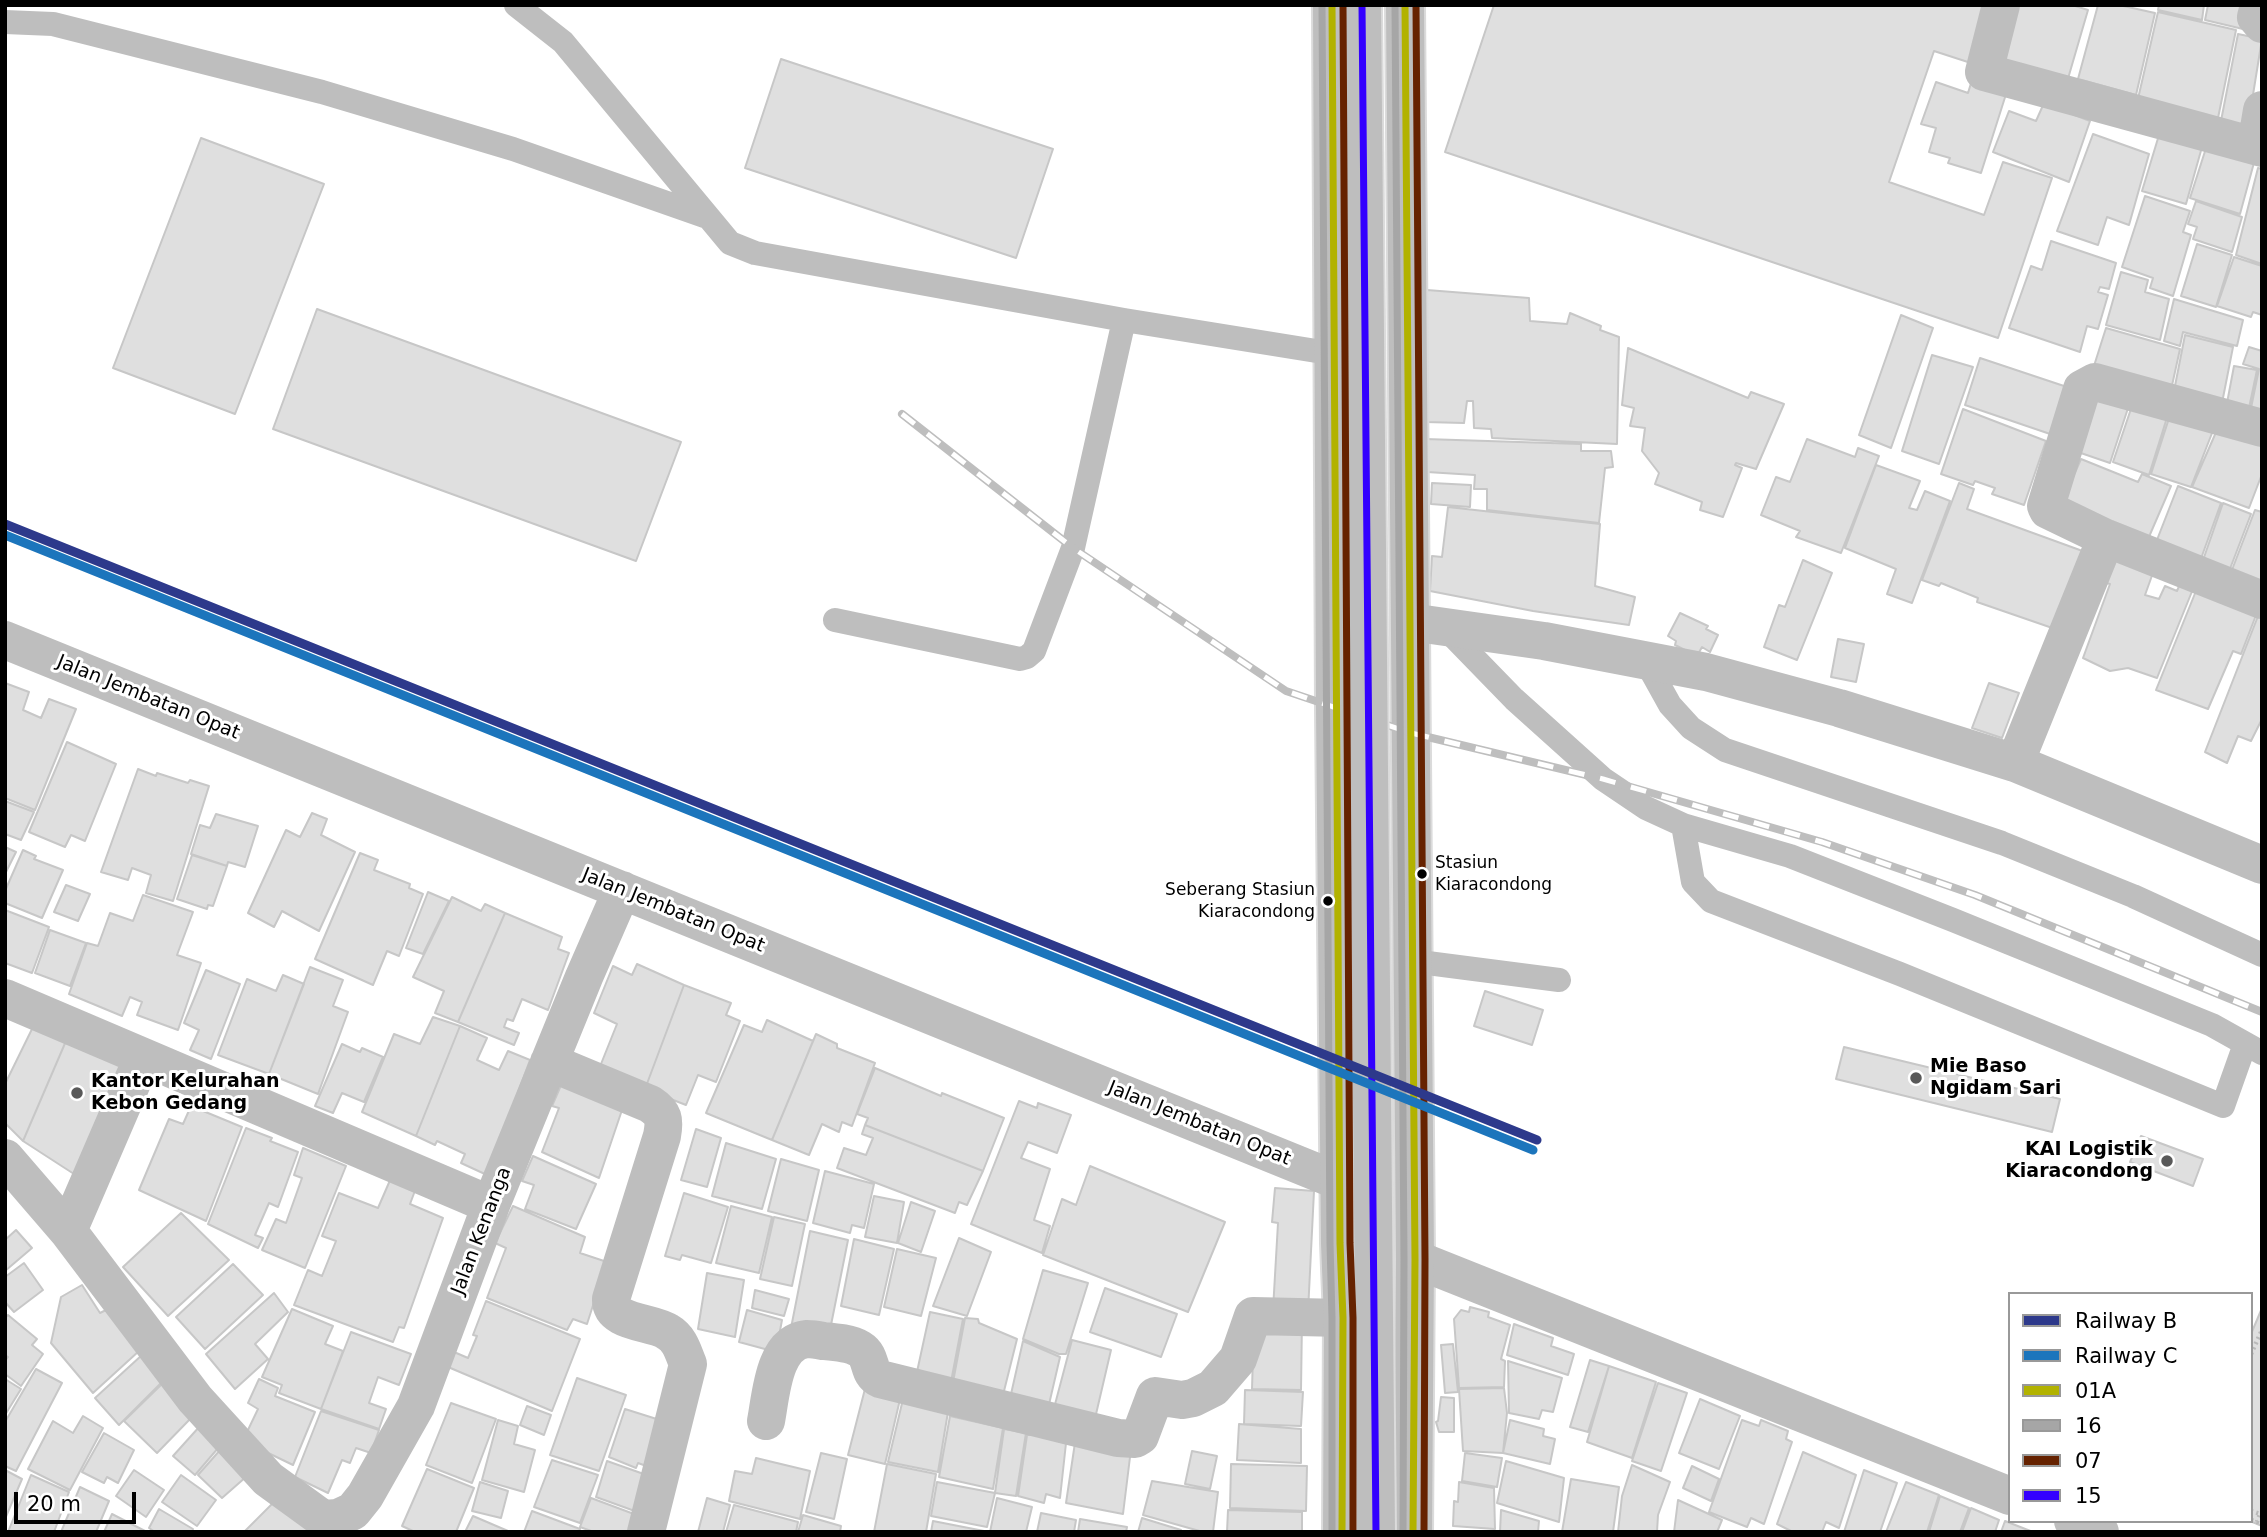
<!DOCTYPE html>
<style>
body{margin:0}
#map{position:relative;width:2267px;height:1537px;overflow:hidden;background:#fff;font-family:"DejaVu Sans",sans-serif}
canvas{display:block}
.frame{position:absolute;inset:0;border:7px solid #000;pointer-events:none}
.legend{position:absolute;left:2008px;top:1292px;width:245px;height:231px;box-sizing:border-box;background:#fff;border:2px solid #999;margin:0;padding:9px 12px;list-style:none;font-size:21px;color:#000}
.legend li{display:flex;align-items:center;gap:14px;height:35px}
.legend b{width:35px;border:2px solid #999}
.scale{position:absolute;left:14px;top:1492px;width:122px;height:32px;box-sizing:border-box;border:4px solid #000;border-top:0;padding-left:9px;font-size:21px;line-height:24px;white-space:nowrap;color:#000;-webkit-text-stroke:5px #fff;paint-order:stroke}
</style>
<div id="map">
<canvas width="2267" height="1537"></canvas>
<div class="frame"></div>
<ul class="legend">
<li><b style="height:9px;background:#2d398b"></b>Railway B</li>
<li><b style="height:9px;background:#1c75bc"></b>Railway C</li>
<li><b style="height:9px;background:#b2b200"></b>01A</li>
<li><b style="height:9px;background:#a6a6a6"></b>16</li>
<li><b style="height:9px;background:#620"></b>07</li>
<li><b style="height:9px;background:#30f"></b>15</li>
</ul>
<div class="scale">20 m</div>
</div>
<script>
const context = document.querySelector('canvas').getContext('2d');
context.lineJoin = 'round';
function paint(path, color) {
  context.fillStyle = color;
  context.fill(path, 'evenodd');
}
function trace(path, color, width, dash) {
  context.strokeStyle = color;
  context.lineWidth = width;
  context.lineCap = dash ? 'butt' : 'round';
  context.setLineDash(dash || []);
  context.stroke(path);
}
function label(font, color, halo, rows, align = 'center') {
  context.font = font + ' "DejaVu Sans",sans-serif';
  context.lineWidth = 6;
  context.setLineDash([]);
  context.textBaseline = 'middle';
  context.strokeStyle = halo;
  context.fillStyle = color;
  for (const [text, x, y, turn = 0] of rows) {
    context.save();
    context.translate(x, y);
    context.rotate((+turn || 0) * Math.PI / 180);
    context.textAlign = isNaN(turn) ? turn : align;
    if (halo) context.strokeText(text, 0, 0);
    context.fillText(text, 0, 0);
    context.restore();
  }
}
const building = new Path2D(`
 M1494 5H1994L1974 64 1934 51 1889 182 1984 215 2003 162 2052 178 1998 338 1445 152Z
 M2006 5H2072L2088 10 2067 82 1991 57Z
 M2098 5H2119L2155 13 2136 95 2078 79Z
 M2159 5H2204L2202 20 2158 10Z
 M2208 5H2248L2243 29 2205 20Z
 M2158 12 2236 30 2218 118 2137 103Z
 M2238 34 2262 39 2246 138 2219 131Z
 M781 59 1053 149 1016 258 745 168Z
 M1972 80 2007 91 1981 173 1948 163 1950 158 1929 152 1936 128 1921 124 1936 82 1968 93Z
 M2044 103 2090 121 2069 182 1993 152 2009 111 2036 121Z
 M2093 134 2149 154 2129 225 2107 217 2098 245 2057 231Z
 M2159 135 2202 147 2186 204 2142 191Z
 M201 138 324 184 235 414 113 368Z
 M2207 145 2255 159 2240 214 2190 198Z
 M2258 168 2262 169V264L2236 255Z
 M2145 196 2190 211 2183 232 2191 235 2173 296 2150 288 2153 278 2122 267Z
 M2196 201 2242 217 2232 252 2193 239 2197 227 2188 224Z
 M2051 241 2116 263 2109 289 2100 287 2098 292 2108 295 2098 329 2087 326 2080 352 2009 328 2031 266 2042 270Z
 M2197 244 2232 255 2216 307 2181 296Z
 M2234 257 2262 266V315L2253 312 2251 317 2217 306Z
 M2121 272 2148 280 2145 292 2169 299 2160 340 2106 325Z
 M1427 290 1529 298 1530 321 1567 324 1570 313 1601 326 1600 330 1619 337 1617 444 1492 438 1491 429 1474 428 1473 401H1467L1464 423 1425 422Z
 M2174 299 2243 320 2237 346 2183 332 2180 346 2164 341Z
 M317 309 681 442 636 561 273 429Z
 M1901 315 1933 328 1891 448 1859 435Z
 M2106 328 2180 349 2171 390 2093 369Z
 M2185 335 2233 347 2222 403 2174 391Z
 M2249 347 2262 351V410L2251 408 2259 369 2243 364Z
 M1628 348 1748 398 1751 392 1784 404 1756 469 1736 463 1735 465 1742 468 1723 517 1700 510 1702 502 1655 484 1659 473 1642 451 1645 428 1630 426 1634 408 1622 405Z
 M1932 355 1973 367 1939 464 1902 451Z
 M1980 358 2067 387 2056 436 1965 405Z
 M2234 366 2257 370 2249 408 2227 403Z
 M2093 387 2131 399 2110 463 2072 450Z
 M2135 397 2170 408 2149 475 2113 462Z
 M1963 409 2046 441 2024 505 1992 494 1995 488 1975 481 1973 485 1941 474Z
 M2172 409 2214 428 2191 487 2151 474Z
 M2217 430 2262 435V474L2249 508 2192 487Z
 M1425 439 1581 444V451H1611L1613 467 1605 468 1599 523 1487 510V489H1474L1475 475 1427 472Z
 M1807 439 1855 457 1858 448 1879 456 1841 553 1796 537 1800 531 1761 515 1776 477 1790 482Z
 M2081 459 2138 482 2142 474 2171 486 2145 546 2058 511Z
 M1876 465 1920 481 1909 508 1917 510 1925 491 1950 501 1912 603 1887 594 1896 569 1845 548Z
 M1432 483 1471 485 1470 507 1431 504Z
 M1959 483 1974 489 1967 509 2088 553 2061 631 1977 602 1978 598 1941 583 1939 586 1922 580Z
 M2178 486 2221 503 2198 567 2155 545Z
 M2223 503 2251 514 2228 574 2202 563Z
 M1448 507 1600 524 1595 586 1635 597 1629 625 1533 611 1430 591 1432 556 1442 557Z
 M2255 510 2262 512V587L2230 575Z
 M2111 555 2154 570 2145 595 2159 599 2165 586 2177 591 2182 579 2195 584 2157 678 2128 668 2110 671 2083 658 2110 584 2101 582Z
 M1803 560 1832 573 1797 660 1764 647 1779 605 1785 607Z
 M2198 586 2258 610 2241 654 2233 651 2208 709 2156 690Z
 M2260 611 2262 612V719L2251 741 2238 736 2227 763 2205 752Z
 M1680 613 1708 626 1706 629 1718 635 1710 652 1702 647 1697 656 1675 645 1676 641 1668 636Z
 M1838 639 1864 644 1856 682 1831 677Z
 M5 683 29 692 23 710 41 718 49 699 76 709 35 810 5 798Z
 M1989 683 2019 693 2002 738 1972 728Z
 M67 742 116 764 85 841 71 835 65 847 29 832Z
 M138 769 156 776 157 773 188 783 190 780 209 786 173 901 146 893 151 875 132 868 128 880 101 872Z
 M5 801 34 812 21 840 5 834Z
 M312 813 327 819 321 835 355 852 319 931 282 911 274 927 248 913 286 830 300 837Z
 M216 814 258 826 245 867 228 862 227 866 191 854 200 825 210 828Z
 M5 847 16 852 5 874Z
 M23 850 36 856 34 859 63 870 42 918 5 903V891Z
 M360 853 378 860 374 870 410 884 409 888 423 894 399 956 387 951 373 985 315 959Z
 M192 855 227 866 213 906 208 905 207 909 177 899Z
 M66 885 90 894 78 921 54 912Z
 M428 892 449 901 423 954 406 948Z
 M143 895 193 912 177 955 201 963 178 1030 137 1015 142 1002 130 997 122 1016 69 994 87 943 98 946 110 913 133 921Z
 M452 897 481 911 485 904 505 913 458 1022 435 1013 444 991 413 977Z
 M5 910 49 927 32 973 5 963Z
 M505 913 562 937 558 949 569 953 548 1010 522 999 513 1021 507 1019 504 1027 519 1033 514 1045 458 1022Z
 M50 930 86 943 70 986 35 973Z
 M637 964 684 985 645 1089 599 1069 617 1024 594 1013 613 966 632 975Z
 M310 967 343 980 333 1006 348 1012 318 1094 269 1074Z
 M206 970 240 984 211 1059 190 1050 199 1030 184 1023Z
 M283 975 304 984 269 1074 218 1055 247 979 276 991Z
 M684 985 731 1003 726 1015 740 1021 716 1082 698 1075 686 1105 645 1089Z
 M1485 991 1543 1010 1532 1045 1474 1026Z
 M433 1017 460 1026 416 1136 362 1112 394 1034 420 1044Z
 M767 1020 813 1041 772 1140 706 1113 744 1025 762 1032Z
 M460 1026 487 1038 477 1060 499 1070 508 1051 530 1060 487 1175 461 1163 465 1154 437 1141 435 1145 416 1136Z
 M33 1027 66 1041 23 1141 5 1123V1084Z
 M816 1034 837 1044V1048L875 1063 852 1126 842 1122 839 1132 822 1124 809 1155 772 1140Z
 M66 1041 123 1064 74 1174 23 1141Z
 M342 1044 360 1052 362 1048 383 1057 364 1102 342 1093 333 1113 315 1106Z
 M1844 1047 2060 1099 2052 1132 1836 1079Z
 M875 1068 941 1096 942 1093 1004 1118 983 1171 865 1125 868 1118 857 1114Z
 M565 1076 622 1110 599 1178 542 1152 559 1108 552 1106Z
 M1019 1101 1037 1108 1038 1103 1071 1115 1057 1153 1028 1142 1021 1158 1050 1169 1034 1220 1050 1226 1042 1253 971 1224Z
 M191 1106 242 1127 206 1221 139 1190 169 1119 183 1124Z
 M865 1125 983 1171 967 1205 959 1202 955 1213 837 1168 844 1148 866 1155 873 1138 862 1134Z
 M246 1128 272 1138 270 1141 298 1152 278 1207 269 1203 255 1235 263 1238 258 1248 208 1224Z
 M696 1129 721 1138 707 1187 681 1180Z
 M2141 1136 2203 1159 2193 1186 2130 1162Z
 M726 1143 776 1159 762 1209 712 1196Z
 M303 1148 346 1166 305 1268 262 1250 276 1219 286 1223 302 1178 294 1175Z
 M533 1156 596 1184 576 1229 525 1209 534 1185 522 1181Z
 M781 1159 819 1170 807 1221 768 1211Z
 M1090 1166 1225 1222 1188 1312 1043 1255 1062 1199 1076 1205Z
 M825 1171 874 1184 864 1228 852 1225 850 1233 813 1223Z
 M391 1178 416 1188 410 1204 443 1218 404 1328 399 1327 393 1342 294 1305 308 1270 322 1276 336 1241 322 1236 339 1193 378 1208Z
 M1275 1188 1314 1191 1308 1312 1273 1310 1278 1223 1272 1222Z
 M684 1193 728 1207 711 1263 682 1255 680 1260 665 1256Z
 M874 1196 904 1202 897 1243 865 1237Z
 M911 1202 935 1211 921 1252 898 1243Z
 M513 1206 585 1237 580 1253 607 1262 587 1324 573 1319 567 1330 487 1298 506 1248 495 1243Z
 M731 1206 772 1217 759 1273 716 1263Z
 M181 1213 229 1260 168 1316 123 1267Z
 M774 1217 805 1224 792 1286 760 1279Z
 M16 1230 32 1248 5 1271V1240Z
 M810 1231 848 1240 829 1335 791 1328Z
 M959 1238 991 1252 967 1316 933 1306Z
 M854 1239 894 1249 879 1315 841 1306Z
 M897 1249 936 1258 921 1316 884 1307Z
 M24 1263 43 1290 14 1312 5 1302V1277Z
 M233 1264 263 1295 205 1349 176 1317Z
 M1043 1270 1088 1283 1066 1354H1059L1023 1339Z
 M707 1273 744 1280 735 1337 698 1329Z
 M82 1285 100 1313 106 1310 139 1351 93 1393 51 1343 61 1297Z
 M1105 1288 1177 1314 1161 1357 1090 1332Z
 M755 1290 789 1299 784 1316 752 1308Z
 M274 1293 288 1312 255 1344 268 1359 235 1389 206 1354Z
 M486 1301 580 1339 552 1411 448 1367 454 1352 468 1358 477 1336 473 1335Z
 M1470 1307 1489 1312 1488 1317 1510 1325 1501 1359 1505 1361 1504 1387 1459 1388 1454 1319 1461 1310 1469 1312Z
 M2262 1308V1526L2250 1521 2251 1334Z
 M292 1309 333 1326 325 1344 343 1351 321 1409 279 1393 282 1385 262 1377Z
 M747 1310 782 1320 776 1352 739 1342Z
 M930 1312 963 1319 950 1387 915 1381Z
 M8 1315 37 1339 32 1345 43 1354 21 1386 5 1374V1361L8 1357 5 1355V1318Z
 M965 1318 978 1319 979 1323 1017 1339 1003 1395 953 1382Z
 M1266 1318 1302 1320 1301 1390 1252 1389 1253 1355Z
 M1514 1324 1553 1338 1551 1346 1574 1354 1568 1375 1507 1355Z
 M351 1332 411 1354 399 1385 378 1377 369 1403 386 1409 379 1429 321 1409Z
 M1072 1340 1111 1350 1093 1427 1053 1412Z
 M1023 1341 1060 1357 1047 1413 1009 1403Z
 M1453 1344 1458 1392 1445 1393 1441 1345Z
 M142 1355 163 1381 119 1425 95 1398Z
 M1590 1360 1609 1366 1588 1432 1570 1427Z
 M1508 1361 1562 1378 1553 1412 1542 1410 1539 1419 1509 1413Z
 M1609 1366 1656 1382 1632 1458 1587 1442Z
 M36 1369 62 1383 16 1471 5 1466V1422Z
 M577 1378 626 1395 599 1471 550 1455Z
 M5 1379 21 1389 5 1415Z
 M259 1379 278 1388 275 1396 315 1412 293 1465 260 1449 247 1432 258 1409 248 1403Z
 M164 1382 193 1416 157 1453 124 1421Z
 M1658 1383 1687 1393 1661 1471 1632 1461Z
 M866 1385 901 1395 885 1464 848 1455Z
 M1504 1388 1507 1413 1503 1453 1463 1451 1459 1389Z
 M1245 1390 1303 1392 1301 1426 1244 1424Z
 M904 1395 949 1406 938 1472 888 1462Z
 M1441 1397 1454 1398V1432H1439L1436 1422 1438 1421Z
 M1700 1399 1740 1416 1719 1469 1679 1453Z
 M451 1403 496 1419 472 1483 426 1465Z
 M527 1406 551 1415 544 1435 520 1425Z
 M625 1409 663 1421 649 1467 638 1463 636 1468 609 1457Z
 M321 1411 379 1430 371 1453 356 1448 350 1463 342 1460 328 1493 295 1477Z
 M83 1416 103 1428 70 1490 28 1469 53 1421 73 1433Z
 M950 1416 1003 1428 993 1489 939 1477Z
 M498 1420 518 1426 514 1444 535 1450 524 1492 482 1480Z
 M1510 1420 1544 1429 1543 1436 1555 1439 1550 1464 1503 1453Z
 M1742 1420 1759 1426 1761 1420 1788 1431 1786 1439 1792 1442 1764 1524 1751 1518 1747 1527 1709 1512Z
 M1239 1424 1301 1429V1463L1237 1460Z
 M200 1426 219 1447 195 1475 173 1456Z
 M1004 1429 1026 1433 1016 1496 995 1493Z
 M104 1433 134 1450 118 1483 107 1477 104 1483 82 1472Z
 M1067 1434 1060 1498 1046 1494 1044 1503 1018 1496 1027 1435Z
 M1076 1436 1131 1449 1123 1514 1066 1503Z
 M221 1449 247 1476 222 1498 198 1475Z
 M1192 1451 1217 1456 1210 1489 1185 1484Z
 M1803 1452 1856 1475 1839 1528 1826 1522 1822 1532H1793L1777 1524Z
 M821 1453 847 1459 834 1519 806 1512Z
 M1465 1453 1502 1458 1497 1487 1462 1481Z
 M756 1458 810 1471 800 1519 729 1501 735 1471 752 1474Z
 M552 1460 598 1475 580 1523 534 1507Z
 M607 1461 655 1478 643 1514 596 1497Z
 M1506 1461 1564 1478 1559 1522 1497 1503Z
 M887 1464 936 1474 926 1532H874Z
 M1231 1464 1307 1466 1306 1511 1230 1508Z
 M1632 1465 1670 1482 1658 1515 1657 1532H1618L1622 1496Z
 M1692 1466 1719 1479 1711 1501 1683 1488Z
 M427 1469 474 1488 456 1532H415L402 1526Z
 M5 1470 22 1479 5 1519Z
 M134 1470 164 1490 146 1517 116 1496Z
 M1864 1470 1897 1483 1880 1532H1844Z
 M31 1475 69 1492 54 1532H8Z
 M181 1475 216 1500 197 1526 162 1502Z
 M1571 1479 1619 1487 1613 1532H1562Z
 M1152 1481 1218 1492 1213 1532H1203L1143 1515Z
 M480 1482 508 1491 501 1518 472 1511Z
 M937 1482 995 1493 987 1527 931 1516Z
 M1459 1482 1494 1488 1495 1529 1453 1526 1454 1501 1458 1502Z
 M1906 1482 1939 1495 1927 1532H1886Z
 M80 1487 109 1501 96 1532H61Z
 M1940 1496 1969 1508 1960 1532H1929Z
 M591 1498 642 1517 636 1532H594L580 1527Z
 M707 1498 730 1505 723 1532H698Z
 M997 1498 1032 1507 1026 1532H990Z
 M276 1500 311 1532 245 1531Z
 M1678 1500 1722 1520 1717 1532H1674Z
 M734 1505 798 1522 796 1532H726Z
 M1971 1508 1999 1520 1995 1532H1962Z
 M159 1509 193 1529 192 1532H155L149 1528Z
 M1228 1510 1302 1512V1532H1227Z
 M1501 1510 1539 1521 1538 1532H1500Z
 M532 1511 580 1529 579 1532H524Z
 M1041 1513 1076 1520 1074 1532H1037Z
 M112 1514 145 1531 104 1532Z
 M803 1515 841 1526 840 1532H798Z
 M473 1516 508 1531 465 1532Z
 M1142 1518 1181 1530V1532H1138Z
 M1080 1519 1127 1527 1126 1532H1078Z
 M933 1521 984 1531V1532H931Z
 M2005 1521 2033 1532H2001Z`);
paint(building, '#dfdfdf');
trace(building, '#c7c7c7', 2);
const primary = new Path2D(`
 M1332 5 1335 708 1340 1243 1343 1318 1342 1532
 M1405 5 1415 1259 1413 1532`);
trace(primary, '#dbdbdb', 42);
trace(new Path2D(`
 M2251 1354 2262 1330
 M2251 1511 2260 1514 2257 1522 2251 1520`), '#b9b9b9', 4.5, [2, 3.5]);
trace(new Path2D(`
 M516 5 563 42 730 243 755 253 1124 320 1335 354
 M5 22 53 24 322 92 513 149 707 217
 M835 620 1020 659 1027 657 1034 651 1073 548 1124 320
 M1443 626 1514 699 1603 779 1646 808 1683 825 1790 856 1953 920 2212 1025 2262 1053
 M1645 660 1670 705 1691 728 1725 750 2002 843 2133 896 2262 955
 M1683 825 1693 882 1711 901 1900 974 2223 1106 2245 1044
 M1412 961 1559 980`), '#bebebe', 24);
trace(new Path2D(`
 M2001 5 1984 72 2262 148
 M2259 5 2256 17 2262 24
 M2256 146 2262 110
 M2262 428 2095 382 2082 389 2046 506 2048 510 2106 538 2262 600
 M1410 622 1544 641 1706 672 1839 708 2015 763 2262 865
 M5 640 1341 1182
 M2015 763 2106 538
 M5 998 491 1205
 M549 1062 650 1104C664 1113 665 1120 662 1136L611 1299C610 1324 652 1321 668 1332 680 1339 683 1352 688 1364L646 1532
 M5 1158 68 1231 195 1399 268 1479 323 1519 338 1518 353 1511 365 1496 416 1406 491 1205 584 977 622 890
 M68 1231 143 1057
 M1415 1259 2010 1496
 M766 1421C771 1396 773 1342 807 1339 812 1339 818 1340 823 1341 835 1342 850 1343 860 1349 873 1357 867 1374 880 1379L1118 1438 1135 1439 1140 1436 1155 1396 1182 1400 1193 1398 1213 1388 1238 1359 1253 1316 1343 1318
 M2073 1521 2100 1532`), '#bebebe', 38);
trace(primary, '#bebebe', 38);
const rail = new Path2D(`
 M902 414 1073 548 1286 691 1411 733 1603 779 1822 842 1975 895 2262 1012`);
trace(rail, '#bebebe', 8);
trace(rail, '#fff', 5, [16]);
const primaryBridge = new Path2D(`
 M1362 5 1376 1532`);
trace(primaryBridge, '#dbdbdb', 42, []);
trace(primaryBridge, '#bebebe', 38);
trace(new Path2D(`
 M1332 5 1340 1243 1343 1318 1342 1532
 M1405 5 1415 1259 1413 1532`), '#b2b200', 7);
trace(new Path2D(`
 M1322 5 1330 1243 1332 1318V1532
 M1395 5 1404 1259 1403 1532`), '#a6a6a6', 7);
trace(new Path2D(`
 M1343 5 1350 1243 1353 1318V1532
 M1416 5 1425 1259 1424 1532`), '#620', 7);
trace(new Path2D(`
 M1362 5 1376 1532`), '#30f', 7);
trace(new Path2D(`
 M5 524 1537 1140`), '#2d398b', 9);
trace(new Path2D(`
 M5 535 1533 1150`), '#1c75bc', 9);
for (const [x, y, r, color] of [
 [1422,874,6,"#000"],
 [1328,901,6,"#000"],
 [1916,1078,7,"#595959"],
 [77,1093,7,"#595959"],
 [2167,1161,7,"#595959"]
]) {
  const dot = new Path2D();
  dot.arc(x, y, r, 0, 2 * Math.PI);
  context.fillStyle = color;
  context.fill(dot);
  trace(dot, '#fff', 2.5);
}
label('17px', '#000', '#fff', [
 ["Stasiun",1435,864],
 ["Kiaracondong",1435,886],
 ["Seberang Stasiun",1315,891,"right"],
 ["Kiaracondong",1315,913,"right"]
], 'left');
label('19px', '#000', '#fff', [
 ["Jalan Jembatan Opat",148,698,22],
 ["Jalan Jembatan Opat",673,911,22],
 ["Jalan Jembatan Opat",1199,1124,22],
 ["Jalan Kenanga",482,1231,-69]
]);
label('bold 19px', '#000', '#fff', [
 ["Mie Baso",1930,1067],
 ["Ngidam Sari",1930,1089],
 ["Kantor Kelurahan",91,1082],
 ["Kebon Gedang",91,1104],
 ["KAI Logistik",2153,1150,"right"],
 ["Kiaracondong",2153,1172,"right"]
], 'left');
</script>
